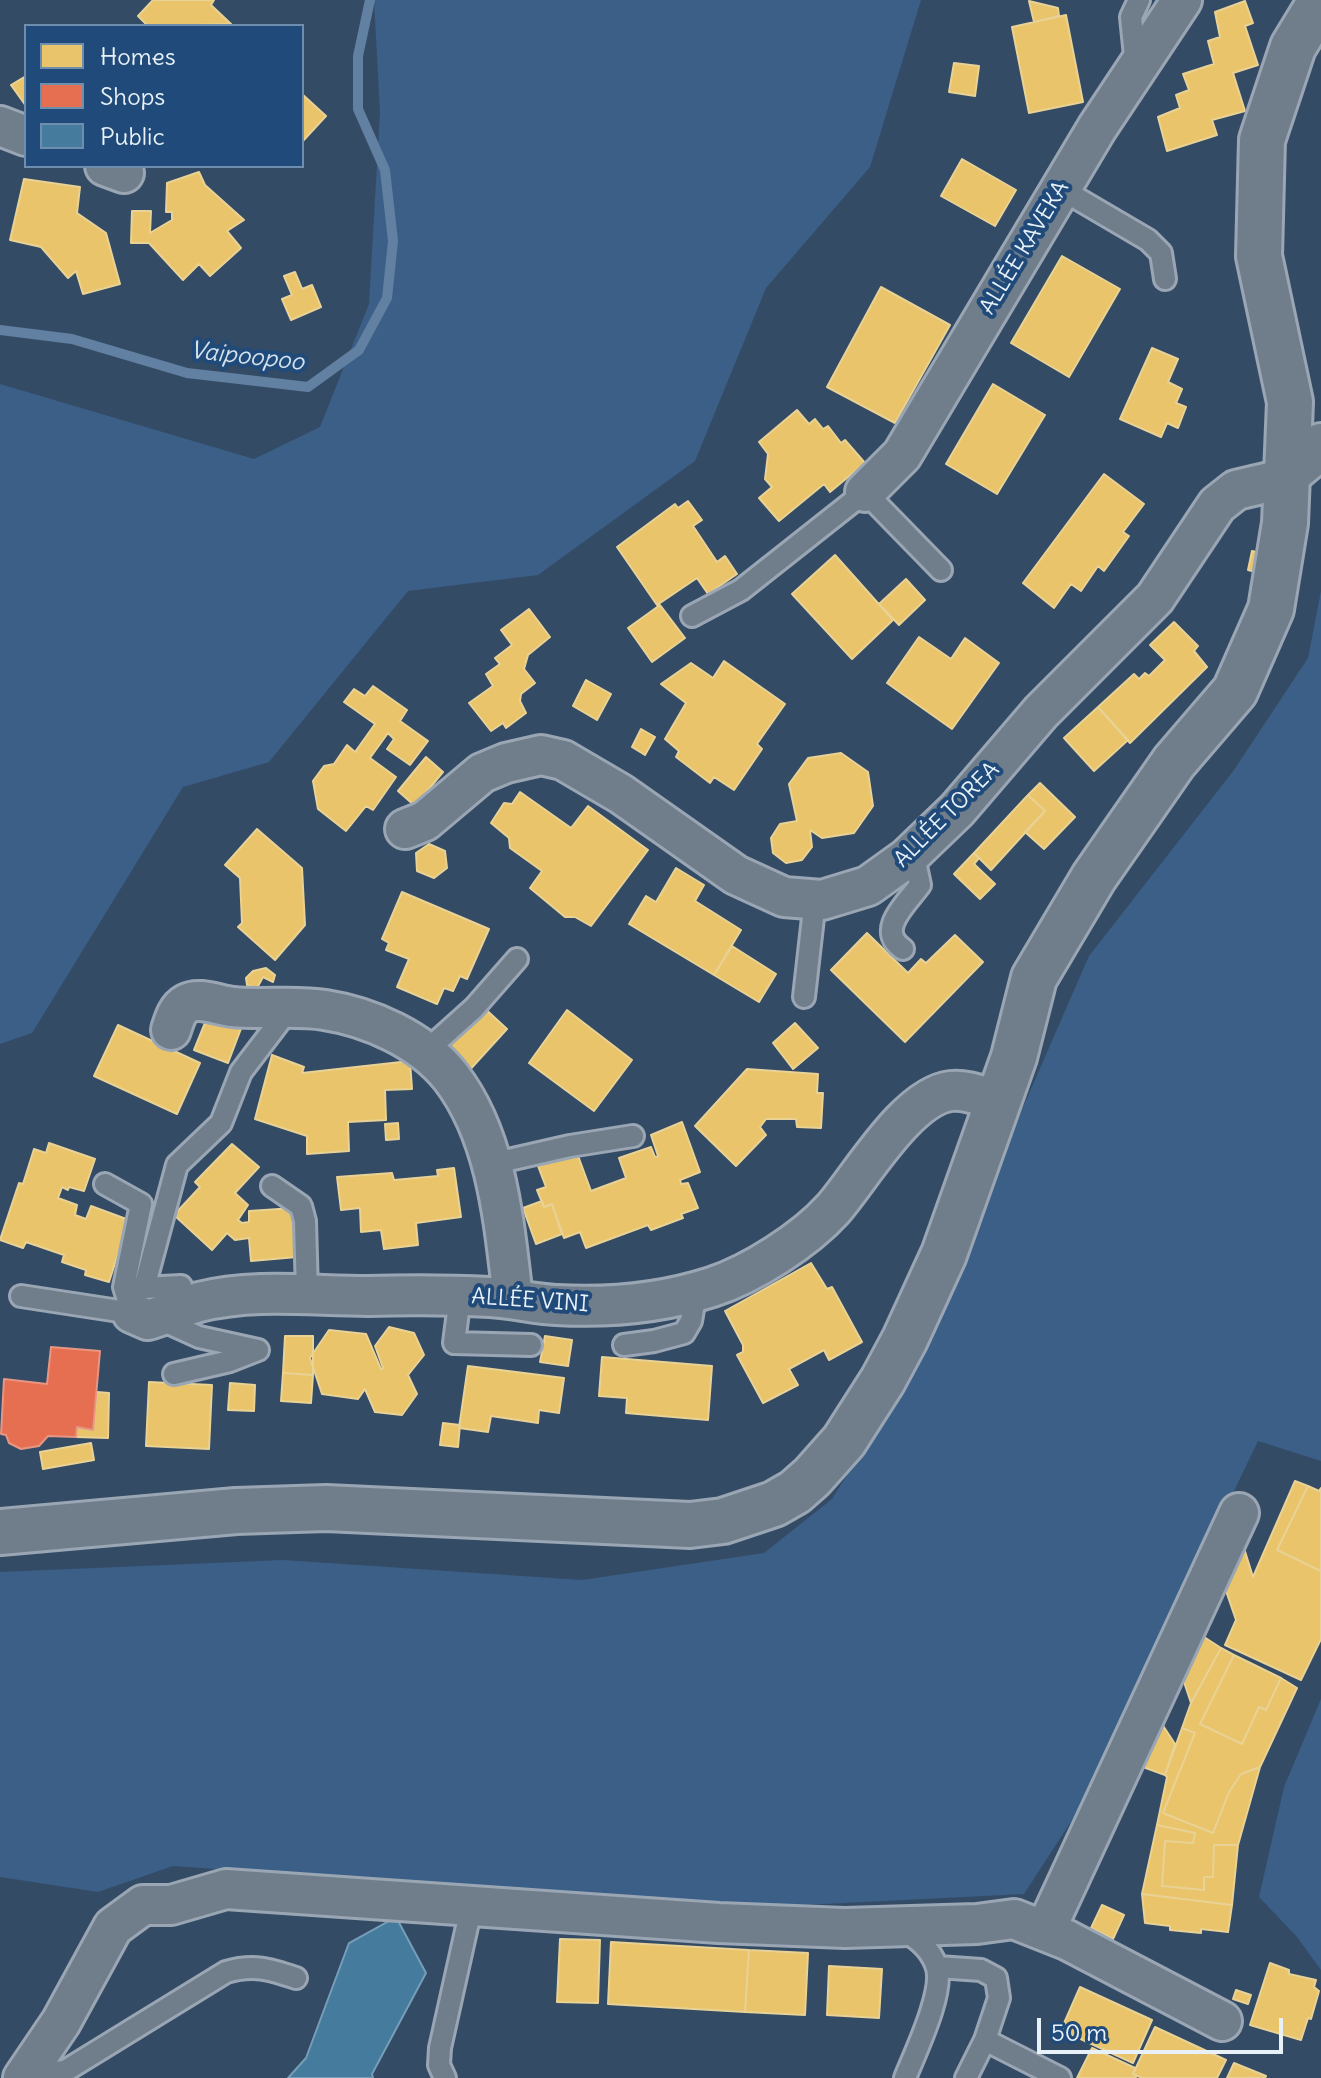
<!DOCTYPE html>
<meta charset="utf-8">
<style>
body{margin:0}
#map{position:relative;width:1321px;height:2078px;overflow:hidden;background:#344b65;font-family:Delius,sans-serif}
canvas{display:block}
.legend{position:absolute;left:24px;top:24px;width:280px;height:144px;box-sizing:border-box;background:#1f4a7a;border:2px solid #6f8dac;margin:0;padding:10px 14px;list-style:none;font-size:24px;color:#e8f1f8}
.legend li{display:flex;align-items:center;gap:16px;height:40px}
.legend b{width:40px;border:2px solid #6f8dac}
.scale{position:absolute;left:1037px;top:2018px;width:246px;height:36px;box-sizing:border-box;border:4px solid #e8f1f8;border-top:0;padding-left:10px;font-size:24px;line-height:28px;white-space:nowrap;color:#e8f1f8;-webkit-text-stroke:6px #1f4a7a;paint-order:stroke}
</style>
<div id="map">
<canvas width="1321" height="2078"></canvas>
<ul class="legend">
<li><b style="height:22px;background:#e9c46a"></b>Homes</li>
<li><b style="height:22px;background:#e76f51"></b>Shops</li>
<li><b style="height:22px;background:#457b9d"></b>Public</li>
</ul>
<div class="scale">50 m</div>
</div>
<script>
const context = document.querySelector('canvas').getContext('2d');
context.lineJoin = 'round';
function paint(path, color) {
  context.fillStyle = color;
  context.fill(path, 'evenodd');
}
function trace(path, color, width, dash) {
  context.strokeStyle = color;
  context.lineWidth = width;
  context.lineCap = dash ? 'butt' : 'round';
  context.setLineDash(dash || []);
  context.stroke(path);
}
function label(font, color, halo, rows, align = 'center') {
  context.font = font + ' Delius,sans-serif';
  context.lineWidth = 8;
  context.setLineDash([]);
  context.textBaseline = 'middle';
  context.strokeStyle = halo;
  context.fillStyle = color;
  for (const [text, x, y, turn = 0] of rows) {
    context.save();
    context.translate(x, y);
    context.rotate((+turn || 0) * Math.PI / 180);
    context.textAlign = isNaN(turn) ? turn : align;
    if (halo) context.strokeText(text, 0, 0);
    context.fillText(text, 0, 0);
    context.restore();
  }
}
paint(new Path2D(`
 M374 0H921L870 167 766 288 695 461 538 575 408 591 269 762 183 787 32 1033 0 1044V384L254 459 320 427 369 304 380 112Z
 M1321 591V1461L1258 1441 1087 1797 1024 1894 764 1907 173 1866 98 1892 0 1877V1572L283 1560 582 1580 764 1553 832 1499 928 1346 1014 1128 1089 956 1234 770 1308 658Z
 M1321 1699V1970L1297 1937 1259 1897 1284 1787Z`), '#3b5f87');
const homes = new Path2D(`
 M153 0H214L211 5 231 24 148 26 138 16Z
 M1029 1 1058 8 1059 16 1034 22Z
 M1245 1 1253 23 1245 26 1258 65 1233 73 1245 111 1212 120 1217 135 1167 151 1158 117 1180 108 1176 95 1189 90 1183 74 1214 64 1208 41 1220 37 1215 12Z
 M1066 15 1083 102 1029 113 1012 27Z
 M954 63 979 66 975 96 949 92Z
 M26 76V106L11 85Z
 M302 94 326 116 302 142Z
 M962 159 1016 190 995 226 941 196Z
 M199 172 205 185 244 220 227 231 241 248 210 276 199 264 183 280 149 243H131L132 211H151L150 233 172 220V212H166L167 183Z
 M24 179 80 187 77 213 106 233 120 284 83 294 76 271 68 278 41 247 10 240Z
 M1062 256 1120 289 1069 377 1011 343Z
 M295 272 302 289 312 285 321 307 291 320 282 299 292 295 284 276Z
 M881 287 950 325 895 423 827 387Z
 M1152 348 1178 359 1168 382 1182 389 1176 403 1186 407 1178 428 1167 423 1161 437 1120 419Z
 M993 384 1045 415 997 494 946 464Z
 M797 410 809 424 815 419 823 429 828 426 841 443 845 440 865 463 830 492 824 484 779 521 759 498 772 487 765 479 768 454 759 442Z
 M1104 474 1144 504 1123 532 1129 536 1104 571 1098 566 1081 591 1071 584 1054 608 1023 583Z
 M688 501 702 520 693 526 717 562 725 556 737 574 708 594 697 578 657 605 617 547 675 504 678 508Z
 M1252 551 1264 554 1260 573 1248 570Z
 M835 555 893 620 852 659 792 594Z
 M906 579 925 600 899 625 879 604Z
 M660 605 685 638 652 662 628 628Z
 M529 609 550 637 528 655 524 669 535 683 521 694 520 701 526 713 506 728 503 723 491 731 469 703 493 686 486 674 500 664 495 658 512 645 501 630Z
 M1174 622 1198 646 1194 651 1207 667 1130 743 1098 707 1134 674 1139 679 1145 673 1149 676 1165 660 1150 645Z
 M919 637 951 659 965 638 999 663 952 729 887 683Z
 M724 661 785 704 757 744 762 749 734 790 714 777 710 783 676 757 679 751 665 739 686 703 661 684 691 663 713 678Z
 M586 680 611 694 597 720 573 706Z
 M373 686 407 710 400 721 428 741 410 765 387 749 394 739 388 733 370 758 396 777 373 810 366 806 346 831 318 809 313 781 324 766 334 764 347 745 355 752 375 724 344 702 354 689 365 696Z
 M1098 707 1128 740 1094 771 1064 738Z
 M641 729 655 737 645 755 632 747Z
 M841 753 868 772 873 806 854 833 822 838 810 830 812 847 802 860 786 863 773 853 771 838 780 824 797 821 789 784 808 758Z
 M426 757 443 772 415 806 398 791Z
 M1040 783 1075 817 1044 849 1025 832 1045 811 1028 795Z
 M520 792 571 828 588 806 648 850 591 926 575 917H565L530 888 542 871 510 848 509 838 491 823 504 803 512 804Z
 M1028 795 1045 811 991 870 974 853Z
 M257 829 302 868 305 925 275 960 238 927 242 923 240 878 225 865Z
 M429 844 445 851 447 868 434 878 417 871 416 853Z
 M974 853 979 858 974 864 995 884 980 899 954 874Z
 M676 868 704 885 695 901 741 930 714 975 629 924 646 896 656 902Z
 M402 892 489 929 467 979 460 976 453 991 444 988 437 1004 397 987 409 959 386 950 389 943 382 939Z
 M867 933 908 973 921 959 926 963 955 935 983 962 905 1042 831 970Z
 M732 946 776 974 759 1002 714 975Z
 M266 968 275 975 273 982 263 977 257 988 247 985 246 978 253 971Z
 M481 1005 507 1029 466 1074 448 1041Z
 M567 1010 632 1060 594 1111 529 1063Z
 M209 1013 242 1026 228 1063 194 1050Z
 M795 1023 818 1048 793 1069 773 1043Z
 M118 1025 200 1063 177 1114 94 1076Z
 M272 1055 304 1067 302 1073 410 1061 412 1089 385 1090 386 1120 348 1122 349 1151 307 1154V1136L255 1119Z
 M747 1069 818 1074 817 1093H823L821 1128 797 1127 796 1119H766L760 1127 766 1135 736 1166 695 1126Z
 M682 1122 700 1172 680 1180 681 1184 688 1183 698 1208 681 1214 683 1218 651 1230 648 1225 586 1248 580 1232 564 1238 552 1204 544 1207 537 1190 546 1187 538 1166 577 1153 591 1191 626 1178 619 1158 651 1147 655 1157 658 1156 651 1135Z
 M398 1123 399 1139 386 1140 385 1124Z
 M49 1143 95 1159 84 1191 69 1187 68 1190 62 1187 58 1198 77 1205 75 1215 86 1219 91 1206 129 1220 109 1282 85 1275 86 1270 62 1262 64 1255 26 1242 23 1248 0 1240 19 1183 23 1184 34 1149 46 1153Z
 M232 1144 259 1167 235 1193 248 1205 238 1220 242 1223 249 1222V1211L294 1208 297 1257 251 1261 249 1238 235 1240 227 1233 212 1250 174 1215 200 1187 195 1182Z
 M454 1168 461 1217 416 1223 418 1245 384 1249 381 1230 361 1232 360 1208 341 1210 337 1177 392 1173 394 1180 438 1176 437 1170Z
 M542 1201 544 1207 552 1204 562 1234 536 1244 523 1208Z
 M811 1263 827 1289 832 1287 862 1342 829 1360 824 1350 789 1369 798 1385 763 1403 737 1355 743 1352V1345L725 1311Z
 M389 1327 414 1333 424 1355 408 1375 417 1394 402 1415 375 1412 365 1389 358 1399 322 1394 310 1358 329 1330 366 1334 381 1369 383 1368 375 1346Z
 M285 1336H313V1375L283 1373Z
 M545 1336 572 1340 568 1366 540 1362Z
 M602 1357 712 1366 708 1420 626 1413 627 1398 599 1396Z
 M468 1366 564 1378 559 1413 539 1410 538 1423 491 1416 488 1432 459 1428Z
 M283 1373 313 1375 311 1403 281 1401Z
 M149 1382 212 1385 209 1449 146 1446Z
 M230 1383 255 1385 254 1411 228 1410Z
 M97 1392 109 1393 108 1438 76 1437 77 1427 93 1430Z
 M443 1423 460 1425 458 1447 440 1445Z
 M91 1443 94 1460 43 1469 40 1452Z
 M1295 1481 1308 1486 1277 1550 1321 1571V1639L1301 1680 1225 1645 1236 1620 1224 1585 1243 1545 1253 1577Z
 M1308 1486 1319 1491 1321 1488V1571L1277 1550Z
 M1201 1635 1221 1648 1191 1703 1182 1676Z
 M1221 1648 1234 1655 1200 1724 1242 1744 1259 1707 1266 1710 1281 1678 1297 1688 1260 1767 1241 1774 1229 1792 1213 1833 1163 1813 1195 1733 1182 1728 1191 1703Z
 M1234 1655 1281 1678 1266 1710 1259 1707 1242 1744 1200 1724Z
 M1160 1721 1175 1744 1165 1775 1143 1767Z
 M1182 1728 1195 1733 1163 1813 1213 1833 1229 1792 1241 1774 1260 1767 1238 1845H1214L1213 1877H1204V1890L1162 1886 1165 1841 1193 1843 1195 1833 1157 1825 1167 1777 1165 1775Z
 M1157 1825 1195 1833 1193 1843 1165 1841 1162 1886 1204 1890V1877H1213L1214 1845H1238L1232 1905 1142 1894Z
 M1142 1894 1232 1905 1228 1932 1201 1929V1933L1170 1930V1926L1145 1923Z
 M1102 1905 1124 1915 1113 1939 1091 1928Z
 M560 1939 600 1940 598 2003 557 2002Z
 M611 1942 749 1950 745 2012 608 2004Z
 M749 1950 808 1953 805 2015 745 2012Z
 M1270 1963 1289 1970V1974L1316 1980 1314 1987 1319 1991 1311 2019 1308 2018 1301 2040 1250 2025Z
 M829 1966 882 1969 879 2018 827 2015Z
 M1080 1987 1152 2020 1133 2063 1061 2030Z
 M1236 1990 1251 1995 1248 2004 1233 1999Z
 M1155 2027 1226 2060 1217 2078H1142L1133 2074Z
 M1092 2048 1135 2068 1133 2074 1137 2076 1135 2078H1077Z
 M1234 2063 1266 2076 1265 2078H1227Z`);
paint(homes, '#e9c46a');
trace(homes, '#e9d295', 2);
const shops = new Path2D(`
 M51 1347 100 1351 93 1430 77 1427 76 1437 48 1436 39 1446 21 1449 9 1443 6 1435 1 1434 4 1379 47 1384Z`);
paint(shops, '#e76f51');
trace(shops, '#e79683', 2);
const public = new Path2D(`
 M396 1917 426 1973 372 2074 373 2078H288L306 2058 349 1943Z`);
paint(public, '#457b9d');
trace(public, '#769eb8', 2);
trace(new Path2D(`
 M0 330 72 339 187 373 308 387 359 350 387 298 393 241 385 170 358 109V56L370 0`), '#6280a1', 10);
const service = new Path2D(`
 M1136 66 1131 17 1139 0
 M1061 189 1148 240 1161 253 1165 279
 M692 616 741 590 865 492 941 570
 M903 949C875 930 907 903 920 885L913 852
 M804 997 815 900
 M425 1052 474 1008 517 959
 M491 1164 570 1146 633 1136
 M272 1186 301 1206 305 1221 307 1293
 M181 1286 144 1288 177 1165 221 1123 241 1072 289 1009
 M21 1296 132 1313 124 1287 141 1204 105 1184
 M460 1296 454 1343 531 1345
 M157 1318 199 1337 258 1350 230 1361 174 1374
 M624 1345 654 1341 684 1333 691 1321 696 1292
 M903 1929C917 1939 930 1948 936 1965 946 1989 915 2053 905 2078
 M938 1967 981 1970 996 1978 999 1998 985 2040 966 2078
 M985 2040 1060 2078
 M33 2063 47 2073 65 2071 226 1972C254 1964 269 1969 296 1978
 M445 2078 439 2065 440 2048 472 1904`);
const minor = new Path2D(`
 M0 126 26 136
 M105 166 124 173
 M865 492 902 455 1097 128 1182 0
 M405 829 425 821 482 773 506 763 541 755 563 760 621 794 736 875 784 897 822 900 868 886 907 858 957 810 1041 712 1155 598 1217 505 1236 490 1287 478 1311 458 1321 443
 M171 1030C174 1021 177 1009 186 1004 200 996 219 1006 233 1007 263 1010 296 1005 325 1010 370 1017 422 1040 451 1077 498 1138 504 1224 513 1298
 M132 1313 148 1320C165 1315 181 1307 199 1302 255 1288 312 1296 368 1296 409 1295 449 1295 490 1297 512 1298 534 1304 556 1305 608 1308 662 1303 712 1287 752 1274 805 1240 833 1209 861 1177 907 1096 951 1091 966 1089 984 1097 998 1101
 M1045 1931 1239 1513
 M23 2078 61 2022 113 1927 143 1905H171L226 1889 719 1923 845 1928 977 1924 1014 1919 1067 1940 1222 2021`);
const secondary = new Path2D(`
 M0 1532 236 1511 326 1508 690 1525 723 1521 774 1504 795 1492 812 1477 844 1441 883 1380 905 1339 944 1254 1014 1057 1034 978 1094 877 1174 762 1235 691 1271 609 1285 523 1290 402 1259 256 1262 140 1293 47 1321 1`);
trace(service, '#9aa6b3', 26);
trace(minor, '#9aa6b3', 44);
trace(secondary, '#9aa6b3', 50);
trace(service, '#707e8c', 20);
trace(minor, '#707e8c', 38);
trace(secondary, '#707e8c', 44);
label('22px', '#e8f1f8', '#1f4a7a', [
 ["ALLÉE KAVEKA",1025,248,-59],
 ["ALLÉE TOREA",947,815,-45],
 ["ALLÉE VINI",530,1301,4]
]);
label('italic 24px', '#d4e1ec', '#1f4a7a', [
 ["Vaipoopoo",247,357,6]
]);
</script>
